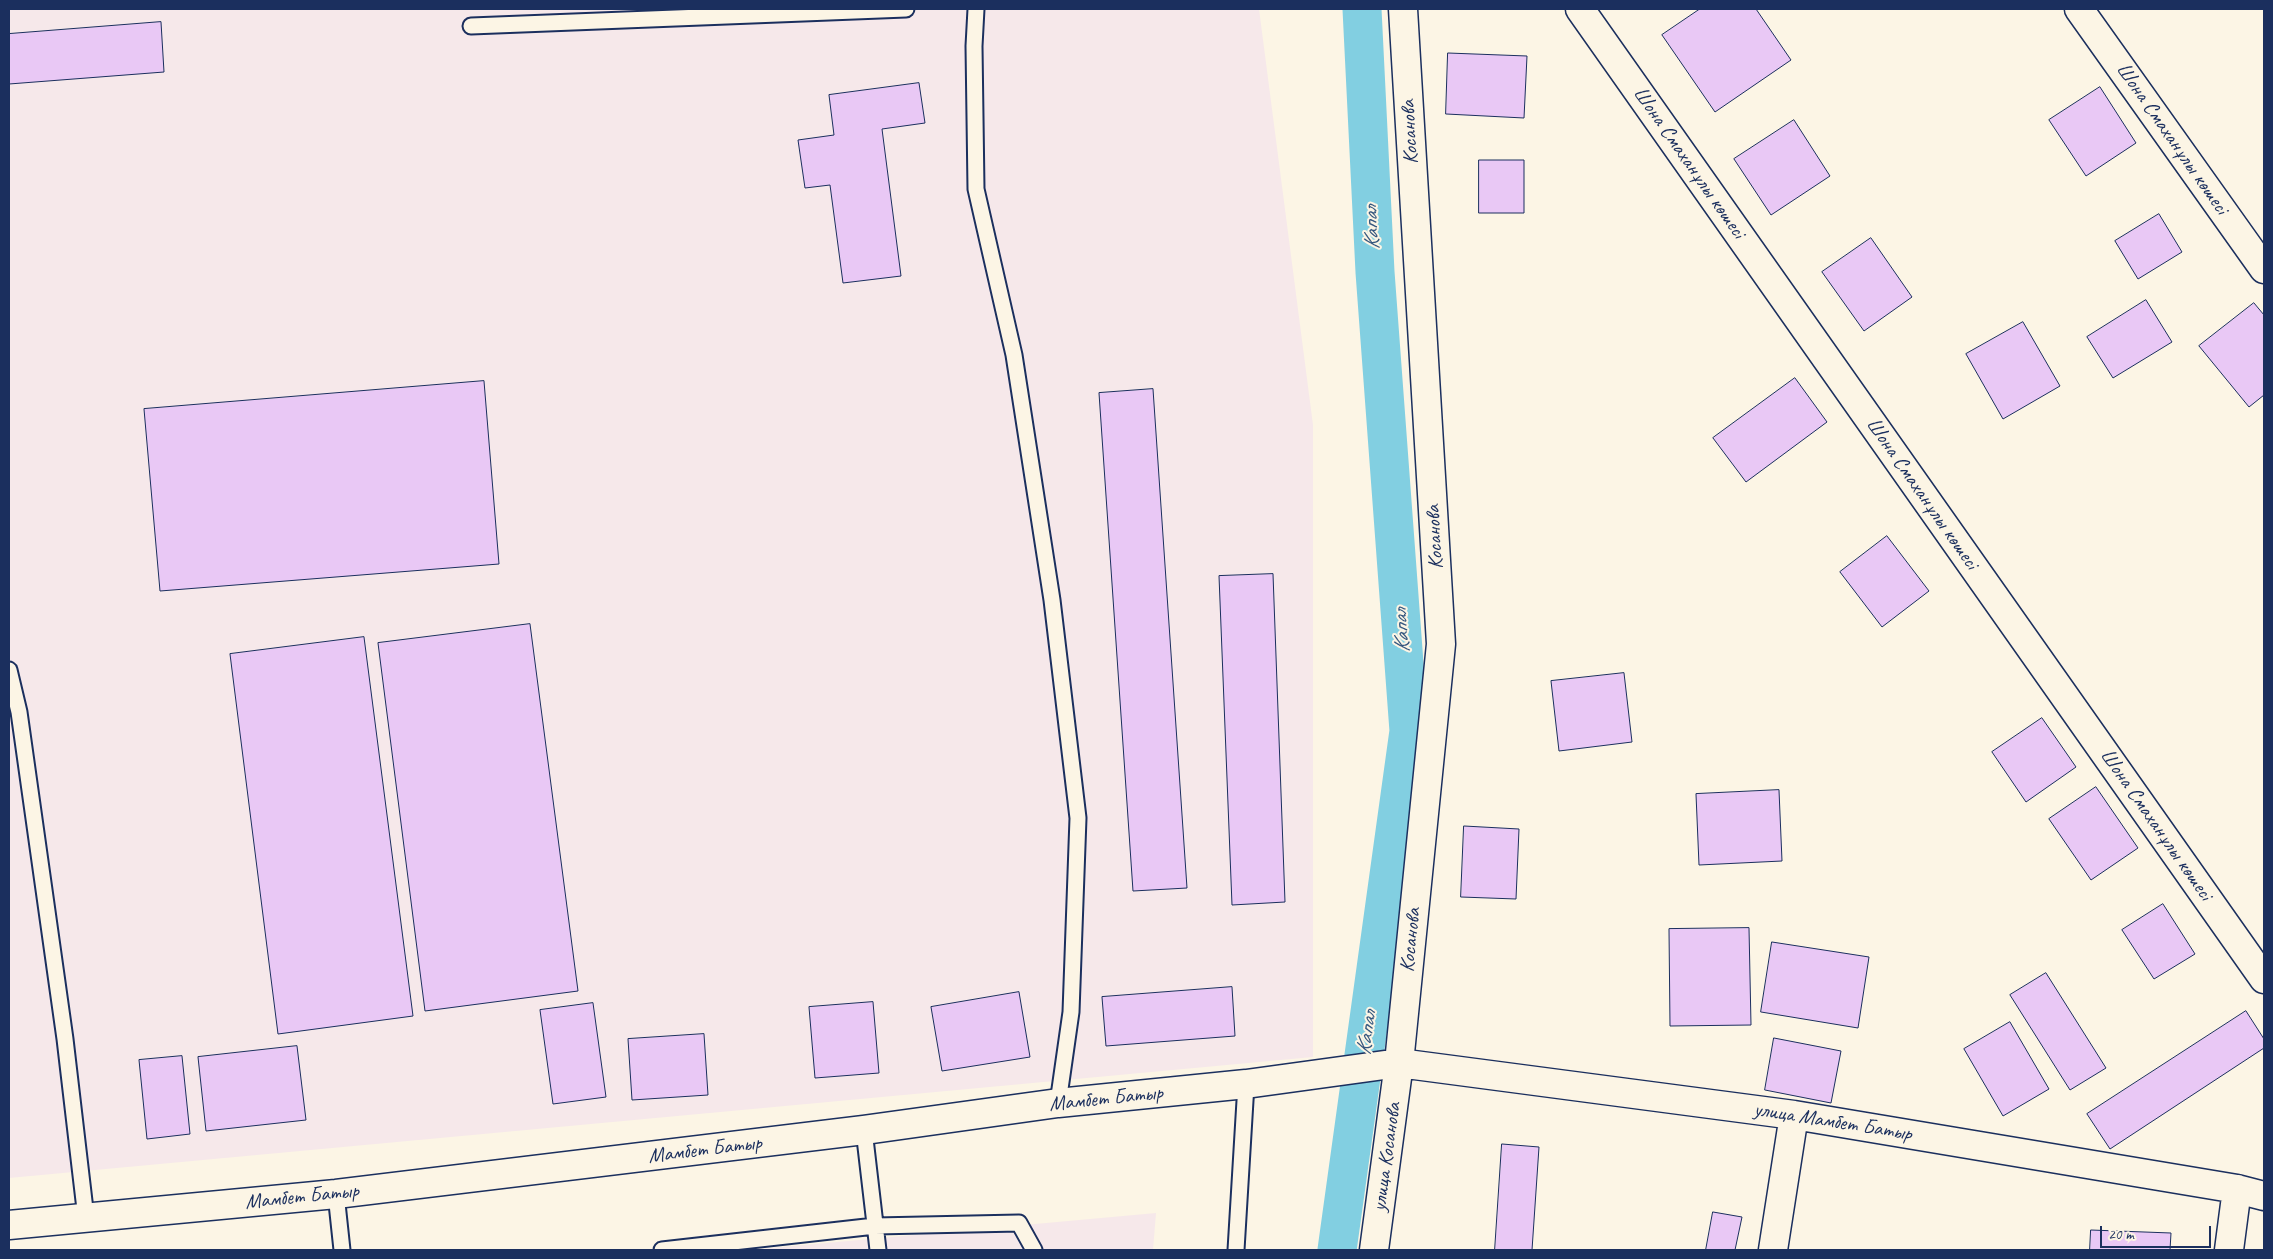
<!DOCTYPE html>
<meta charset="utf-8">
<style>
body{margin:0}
#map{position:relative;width:2273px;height:1259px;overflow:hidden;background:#fcf5e5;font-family:Caveat,sans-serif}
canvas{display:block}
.frame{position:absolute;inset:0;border:10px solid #1b2f5e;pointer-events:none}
.scale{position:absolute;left:2100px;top:1226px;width:111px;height:22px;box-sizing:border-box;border:2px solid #1b2f5e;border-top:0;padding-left:6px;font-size:15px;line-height:18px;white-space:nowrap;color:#1b2f5e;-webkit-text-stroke:4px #fcf5e5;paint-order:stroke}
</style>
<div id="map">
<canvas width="2273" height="1259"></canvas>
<div class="frame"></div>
<div class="scale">20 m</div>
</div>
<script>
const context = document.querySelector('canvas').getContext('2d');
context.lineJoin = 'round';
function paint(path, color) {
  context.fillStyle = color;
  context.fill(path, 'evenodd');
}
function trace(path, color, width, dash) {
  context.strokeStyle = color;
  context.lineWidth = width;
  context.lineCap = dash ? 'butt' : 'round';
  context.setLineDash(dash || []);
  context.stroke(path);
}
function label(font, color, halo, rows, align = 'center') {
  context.font = font + ' Caveat,sans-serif';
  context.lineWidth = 4;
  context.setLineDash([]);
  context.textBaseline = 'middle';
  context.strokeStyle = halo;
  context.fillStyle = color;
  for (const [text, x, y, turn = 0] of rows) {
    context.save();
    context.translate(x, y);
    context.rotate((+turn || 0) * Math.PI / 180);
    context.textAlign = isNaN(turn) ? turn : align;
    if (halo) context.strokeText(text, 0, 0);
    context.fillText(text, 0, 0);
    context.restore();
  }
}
paint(new Path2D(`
 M9 9H1259L1313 425V1057L9 1178Z
 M1156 1213 1153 1250H749Z`), '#f6e8ea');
trace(new Path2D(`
 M1337 1250 1409 731 1375 272 1362 9`), '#82cfe1', 39);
const building = new Path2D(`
 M1700 9H1756L1791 60 1715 112 1662 35Z
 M161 22 164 72 9 84V34Z
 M1448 53 1527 56 1524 118 1446 114Z
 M919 83 925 123 882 129 901 276 843 283 830 185 805 188 798 140 834 135 829 95Z
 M2100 87 2136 143 2086 176 2049 120Z
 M1794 120 1830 176 1771 215 1734 159Z
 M1479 160H1524V213H1479Z
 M2159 214 2182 252 2138 279 2115 241Z
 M1871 238 1912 297 1864 331 1822 272Z
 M2146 300 2172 342 2113 378 2087 337Z
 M2254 303 2264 315V395L2249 407 2199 346Z
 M2023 322 2060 386 2003 419 1966 354Z
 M1795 378 1827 422 1746 482 1713 438Z
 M484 381 499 564 160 591 144 409Z
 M1153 389 1187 888 1133 891 1099 393Z
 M1887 536 1929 591 1882 627 1840 572Z
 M1273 574 1285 902 1232 905 1219 576Z
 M530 624 578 991 425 1011 378 643Z
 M364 637 413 1016 278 1034 230 654Z
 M1624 673 1632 742 1559 751 1551 681Z
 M2042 718 2076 767 2026 802 1992 752Z
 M2096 787 2138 848 2091 880 2049 819Z
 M1779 790 1782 861 1699 865 1696 794Z
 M1464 826 1519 829 1516 899 1461 897Z
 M2163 904 2195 954 2154 979 2122 930Z
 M1749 928 1751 1025 1670 1026 1669 929Z
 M1772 942 1869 957 1858 1028 1761 1012Z
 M2046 973 2106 1068 2070 1090 2010 995Z
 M1232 987 1235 1036 1106 1046 1102 997Z
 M1019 992 1030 1057 942 1071 931 1007Z
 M873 1002 879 1073 815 1078 809 1007Z
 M593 1003 606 1097 553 1104 540 1010Z
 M2246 1011 2264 1039V1048L2110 1149 2087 1114Z
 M2010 1022 2049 1089 2003 1116 1964 1049Z
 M704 1034 708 1095 632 1100 628 1039Z
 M1774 1038 1841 1051 1831 1103 1765 1090Z
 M297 1046 306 1120 206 1131 198 1057Z
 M182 1056 190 1134 147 1139 139 1060Z
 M1502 1144 1539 1147 1532 1250H1495Z
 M1713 1212 1742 1217 1735 1250H1706Z
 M2091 1230 2171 1233 2170 1250H2090Z`);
paint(building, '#e9c8f5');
trace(building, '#1b2f5e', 1);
const lane = new Path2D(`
 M976 9 974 46 976 189 1014 355 1052 600 1078 818 1071 1012 1058 1103
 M471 26 906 9
 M9 670 19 712 65 1039 86 1218
 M864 1130 878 1250
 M336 1194 342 1250
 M662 1250 875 1226 1019 1223 1034 1250
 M1236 1250 1246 1084`);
const street = new Path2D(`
 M1580 9 2264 979
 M2079 9 2264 269
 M1374 1250 1399 1063 1794 1115 2237 1189 2264 1196
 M1773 1250 1794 1115
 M2229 1250 2237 1189`);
const secondary = new Path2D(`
 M9 1225 336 1194 864 1130 1058 1103 1246 1084 1399 1063 1441 644 1403 9`);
trace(lane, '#1b2f5e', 19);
trace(street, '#1b2f5e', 31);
trace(secondary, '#1b2f5e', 31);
trace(lane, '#fcf5e5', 15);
trace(street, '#fcf5e5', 28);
trace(secondary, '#fcf5e5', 28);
label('21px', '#1b2f5e', '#fcf5e5', [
 ["Косанова",1410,132,-93],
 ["Шона Смаханұлы көшесі",2172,139,55],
 ["Шона Смаханұлы көшесі",1689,163,55],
 ["Шона Смаханұлы көшесі",1922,494,55],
 ["Косанова",1435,537,-93],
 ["Шона Смаханұлы көшесі",2156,825,55],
 ["Косанова",1411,940,-84],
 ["Мамбет Батыр",1106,1099,-6],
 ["улица Мамбет Батыр",1833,1122,9],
 ["Мамбет Батыр",705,1150,-7],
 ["улица Косанова",1387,1157,-82],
 ["Мамбет Батыр",302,1197,-6]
]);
label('italic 22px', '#35577f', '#fcf5e5', [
 ["Капал",1372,228,-93],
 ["Капал",1402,631,-94],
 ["Капал",1367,1033,-82]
]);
</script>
